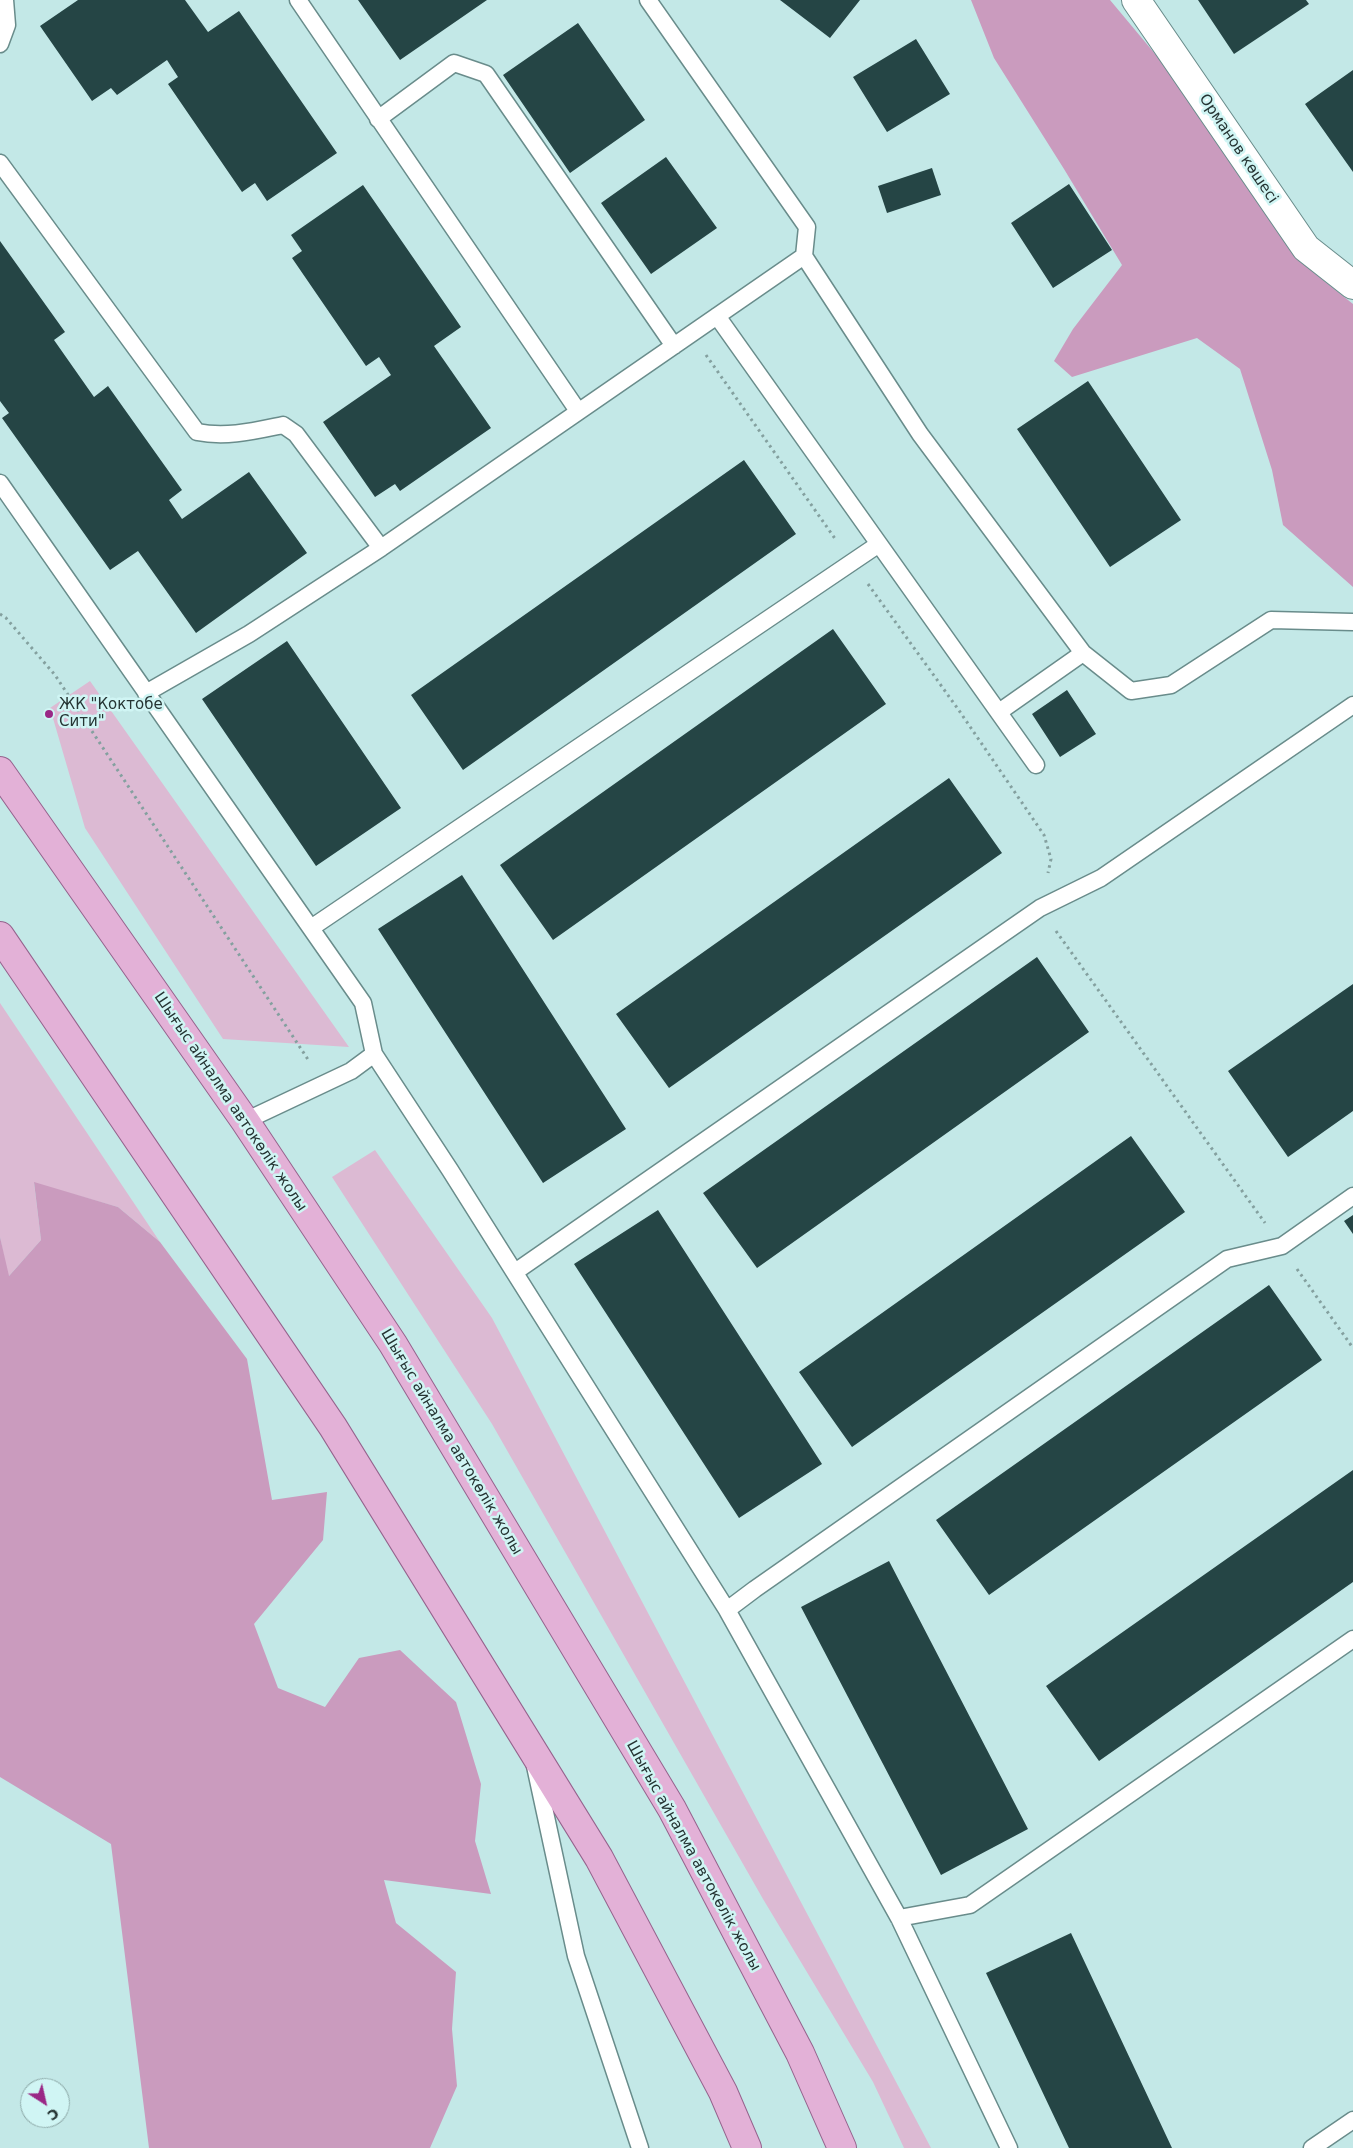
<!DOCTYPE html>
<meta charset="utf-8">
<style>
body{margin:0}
#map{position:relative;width:1353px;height:2148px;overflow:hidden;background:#c3e8e7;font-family:"DejaVu Sans",sans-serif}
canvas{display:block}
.north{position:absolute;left:20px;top:2078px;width:50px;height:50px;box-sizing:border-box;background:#d0f5f4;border:1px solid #8ca8a7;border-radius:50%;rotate:145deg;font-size:14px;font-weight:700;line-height:20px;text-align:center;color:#253433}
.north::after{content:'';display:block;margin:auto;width:18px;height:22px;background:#9a2886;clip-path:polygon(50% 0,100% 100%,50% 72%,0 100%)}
</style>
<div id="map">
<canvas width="1353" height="2148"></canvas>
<div class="north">С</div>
</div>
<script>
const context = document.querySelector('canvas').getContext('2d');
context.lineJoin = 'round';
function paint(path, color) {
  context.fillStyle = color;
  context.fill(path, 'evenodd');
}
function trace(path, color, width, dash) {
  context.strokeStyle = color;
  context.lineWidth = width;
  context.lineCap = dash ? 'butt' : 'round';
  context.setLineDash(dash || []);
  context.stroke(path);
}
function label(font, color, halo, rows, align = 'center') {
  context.font = font + ' "DejaVu Sans",sans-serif';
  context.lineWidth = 5;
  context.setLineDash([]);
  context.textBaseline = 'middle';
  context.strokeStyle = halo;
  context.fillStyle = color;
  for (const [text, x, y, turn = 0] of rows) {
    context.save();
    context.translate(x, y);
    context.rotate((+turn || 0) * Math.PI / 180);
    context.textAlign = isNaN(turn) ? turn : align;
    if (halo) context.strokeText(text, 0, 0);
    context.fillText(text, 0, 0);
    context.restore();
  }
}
paint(new Path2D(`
 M90 681 349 1047 223 1039 85 828 50 708Z
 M0 1003 160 1242 118 1207 34 1183 41 1240 8 1277 0 1237Z
 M375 1150 492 1318 931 2148H904L873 2082 763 1899 492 1424 332 1177Z`), '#dcbad3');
paint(new Path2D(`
 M971 0H1110L1161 61 1313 272 1353 304V587L1283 525 1272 470 1240 369 1197 338 1072 377 1054 361 1073 329 1122 265 1064 169 994 58Z
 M34 1182 118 1207 160 1242 247 1359 272 1500 327 1492 323 1540 254 1624 278 1688 325 1707 359 1658 400 1650 456 1702 481 1784 475 1841 491 1894 384 1880 396 1923 456 1972 452 2029 457 2086 430 2148H149L111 1844 0 1777V1237L9 1276 41 1240Z`), '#ca9bbe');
paint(new Path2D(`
 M78 0H185L208 32 239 11 337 153 267 201 255 183 242 192 168 84 178 77 167 60 117 95 111 88 92 101 40 26Z
 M358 0H487L400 60Z
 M780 0H860L830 38Z
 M1198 0H1306L1309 4 1234 54Z
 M578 23 645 120 570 173 503 75Z
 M916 39 950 94 887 132 853 77Z
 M1353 70V172L1305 104Z
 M666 157 717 228 651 274 601 203Z
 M932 168 941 195 887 213 878 186Z
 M1069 184 1112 250 1053 288 1011 223Z
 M363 185 461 327 434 346 491 428 400 491 395 484 375 497 323 422 391 375 379 357 366 366 292 258 302 251 291 235Z
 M0 241 65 332 54 340 94 397 108 386 182 490 169 500 182 519 249 472 307 553 196 633 138 551 110 570 2 418 9 413 0 401Z
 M1088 381 1181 520 1110 567 1017 429Z
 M744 460 796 534 463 770 411 695Z
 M833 629 886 704 553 940 500 865Z
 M287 641 401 808 316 866 202 699Z
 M1067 690 1096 734 1060 757 1032 714Z
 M949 778 1002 853 669 1088 616 1014Z
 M462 875 626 1129 543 1183 378 929Z
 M1037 957 1089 1032 757 1268 703 1193Z
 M1353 984V1111L1288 1157 1228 1071Z
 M1131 1136 1185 1212 852 1447 799 1372Z
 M658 1210 822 1464 739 1518 574 1264Z
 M1353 1215V1234L1344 1221Z
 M1269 1285 1322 1360 989 1595 936 1520Z
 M1353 1470V1582L1099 1761 1046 1686Z
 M889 1561 1028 1829 941 1875 801 1607Z
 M1071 1933 1172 2148H1069L986 1973Z`), '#254545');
const service = new Path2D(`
 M298 0 578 411
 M0 44 7 25 5 0
 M378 119 454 63 486 74 674 346
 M0 163 197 432C226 438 254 431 283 425L296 434 381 548
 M804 256 920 434 1083 653 1131 691 1171 685 1271 620 1353 622
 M717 316 1036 765
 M0 483 363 1003 374 1054 351 1071 245 1121
 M146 693 249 634 381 548 804 256 807 227 648 0
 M999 712 1083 653
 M311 928 879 544
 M374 1054 450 1170 727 1610 899 1918 1009 2148
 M515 1272 1040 908 1101 878 1353 705
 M727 1610 755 1589 1227 1259 1282 1246 1353 1196
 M535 1766 576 1956 640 2148
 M899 1918 970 1905 1353 1639
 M1312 2148 1353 2120`);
const minor = new Path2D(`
 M1136 0 1306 248 1353 285`);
const primary = new Path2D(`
 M0 771 245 1121 393 1344 672 1809 800 2053 842 2148
 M0 936 333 1427 599 1858 723 2092 747 2148`);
trace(service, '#698c8b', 19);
trace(minor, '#698c8b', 30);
trace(primary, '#95638d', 30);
trace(new Path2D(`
 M706 355 836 540
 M868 584 958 709 1044 835 1051 859 1048 873
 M0 614 6 618 55 675 309 1061
 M1056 931 1265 1223
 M1297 1269 1353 1348`), '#84a09f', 3, [2.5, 4]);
trace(service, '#fff', 16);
trace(minor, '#fff', 28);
trace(primary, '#e3b1d7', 28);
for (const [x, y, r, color] of [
 [49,714,5,"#9a2886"]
]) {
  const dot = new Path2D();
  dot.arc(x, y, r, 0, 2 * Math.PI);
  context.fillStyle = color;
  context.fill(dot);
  trace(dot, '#d0f5f4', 2);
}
label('15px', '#253433', '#d0f5f4', [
 ["Орманов көшесі",1238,149,56],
 ["Шығыс айналма автокөлік жолы",230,1102,56],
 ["Шығыс айналма автокөлік жолы",451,1442,59],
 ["Шығыс айналма автокөлік жолы",693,1856,61]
]);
label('15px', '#253433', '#d0f5f4', [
 ["ЖК \"Коктобе",59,705],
 ["Сити\"",59,722]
], 'left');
</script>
